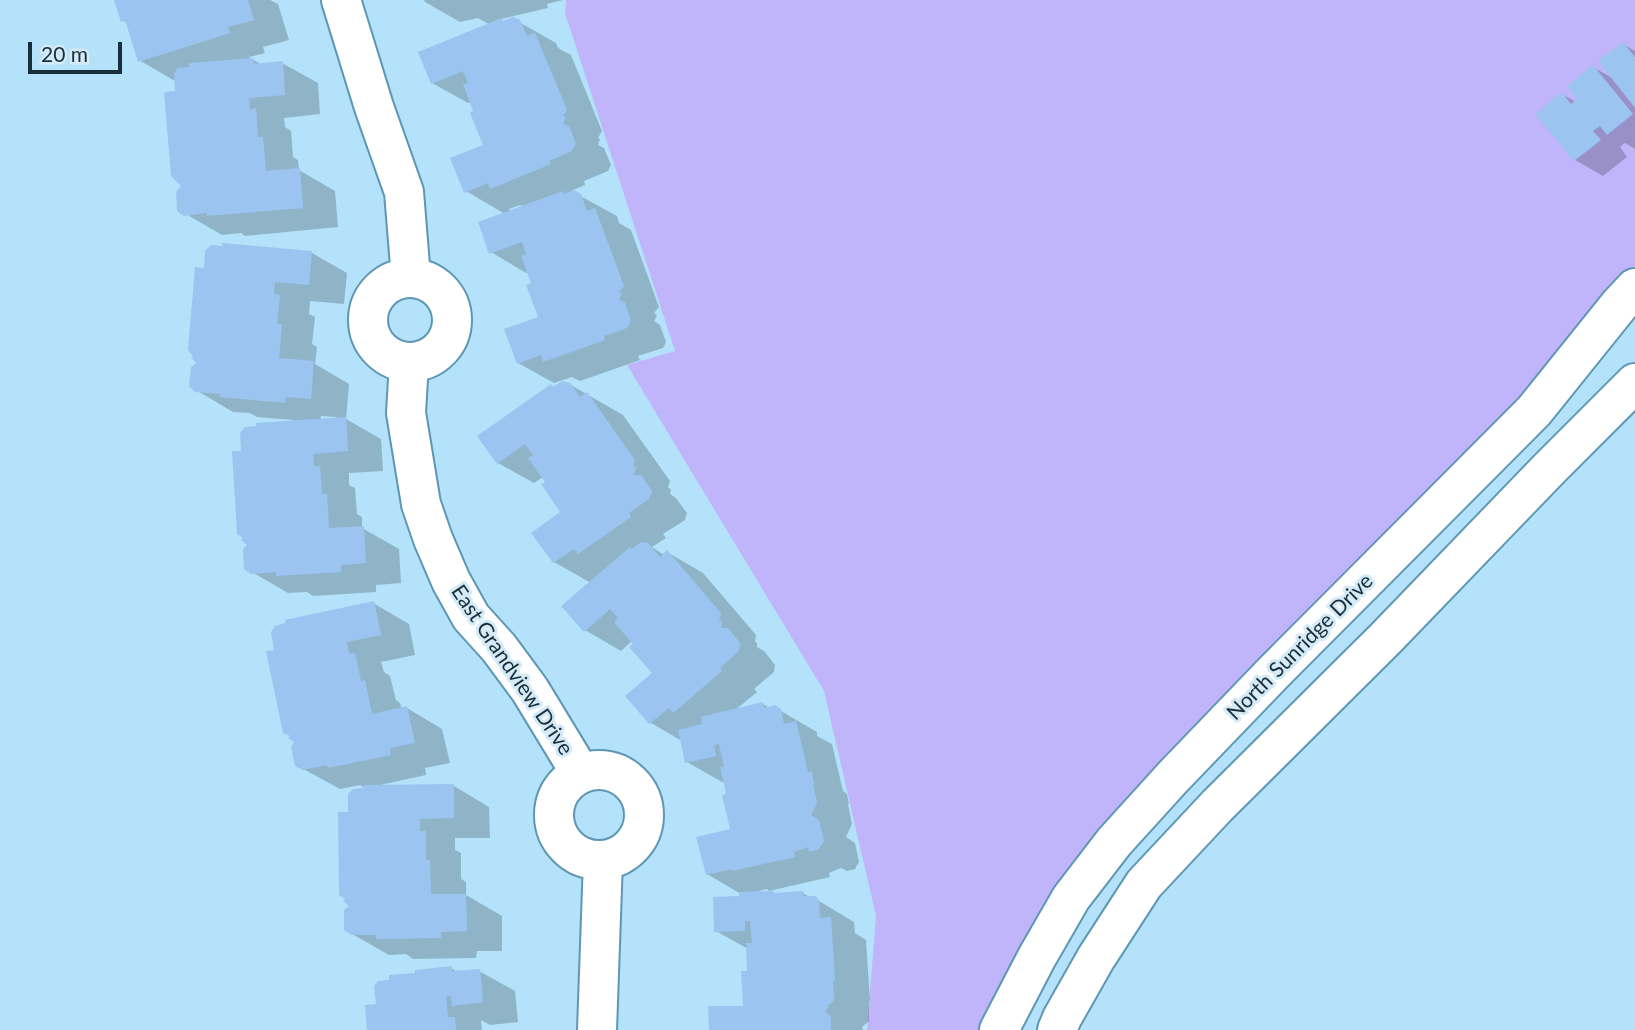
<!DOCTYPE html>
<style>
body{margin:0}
#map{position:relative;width:1635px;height:1030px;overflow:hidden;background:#b3e2fa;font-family:Lato,sans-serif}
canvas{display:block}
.scale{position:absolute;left:28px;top:42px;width:94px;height:32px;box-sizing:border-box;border:4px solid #182f3b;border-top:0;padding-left:9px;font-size:21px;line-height:24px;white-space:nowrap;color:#182f3b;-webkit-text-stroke:5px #d4ebf7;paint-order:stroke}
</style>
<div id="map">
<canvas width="1635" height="1030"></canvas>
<div class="scale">20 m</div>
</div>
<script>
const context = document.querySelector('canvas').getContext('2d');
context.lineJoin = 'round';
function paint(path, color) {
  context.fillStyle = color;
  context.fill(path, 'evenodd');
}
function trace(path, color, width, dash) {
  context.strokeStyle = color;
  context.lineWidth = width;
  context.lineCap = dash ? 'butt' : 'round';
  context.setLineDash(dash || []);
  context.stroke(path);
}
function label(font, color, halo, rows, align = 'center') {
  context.font = font + ' Lato,sans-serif';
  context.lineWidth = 6;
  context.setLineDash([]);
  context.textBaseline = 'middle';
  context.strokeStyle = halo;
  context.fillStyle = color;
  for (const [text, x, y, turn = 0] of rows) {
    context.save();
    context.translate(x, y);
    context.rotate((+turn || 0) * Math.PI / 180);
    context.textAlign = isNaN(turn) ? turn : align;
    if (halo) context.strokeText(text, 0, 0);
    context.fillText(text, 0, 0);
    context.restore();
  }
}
paint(new Path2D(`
 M566 0H1635V266L1503 420 1177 754 988 1030H867L876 916 824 691 627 365 675 351 565 13Z`), '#c0b5fa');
paint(new Path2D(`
 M116 0H270L278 4 289 40 263 47 265 53 249 57 262 65 282 63 318 83 320 114 284 118 285 127 291 131 293 157 298 160 299 170 335 191 338 227 245 236 241 233 222 235 179 210 183 186 177 92 175 81 139 60 127 23 122 20Z
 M424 0H563L547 4 548 8 501 19 505 22H519L556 43 558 48 571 55 602 131 598 138 600 139 598 145 604 148 611 165 608 171 584 181 585 185 571 191 617 216 619 223 631 230 659 307 654 313 657 315 654 321 660 325 666 342 663 348 638 356 640 360 580 381 572 377 554 383 518 363 540 318 533 284 528 272 526 273 491 252 505 214 466 191 485 146 471 102 468 103 432 83 490 25 478 18 460 22 425 2ZM520 205 524 207 510 212 509 209Z
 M1623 44 1635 51V149L1625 143 1620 147 1627 157 1603 176 1575 160 1562 94 1576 102 1593 67 1614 79Z
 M312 253 347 273 344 304 310 301 309 314 315 317 312 344 317 347 315 364 349 384 346 419 381 439 383 471 349 473V485L355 488 357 514 362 517V528L399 549 401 583 376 585V592L313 596 307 592 288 593 252 572 243 452 293 422V420L257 417 250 413 233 412 196 390 198 363 196 356 189 350ZM321 416 336 417V419L320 421Z
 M569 384 623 415 670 481 668 488 671 489 670 494 676 498 687 513 685 520 663 534 666 538 652 547 664 555 667 552 703 573 756 635 755 642 757 643V647L764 651 775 665 774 672 754 689 757 692 734 711 763 704 770 708 774 707 817 732V736L832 744 843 791 847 794 849 804H848L852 824 846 837 855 843 859 862 855 869 847 871 841 868 829 873 830 877 769 891 767 889 755 892V894L803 893 811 898H814L854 922 855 933 866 940 870 1001H869V1021L862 1027 863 1029 862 1030H711L745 1008 749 972 748 949 716 931 741 898V894L707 874 732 830 728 795 725 782H722L687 762 682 741 651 723 627 696 654 674 632 641 621 651 585 630 591 583 554 562 563 513 543 477 534 483 498 463 555 388Z
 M373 603 409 624 415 655 381 662 384 672 390 676 396 700 400 703 402 709 407 708 442 729 450 763 425 768 426 775 380 785V786H454L489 807 490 838H455V850L461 853V879L466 882V895L502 916V951H477L476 958 413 959 406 954 389 955 352 934 349 813 368 790 360 785 340 789 296 765 297 742 276 651Z
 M451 968 459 973 479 971 515 991 518 1022 490 1025 481 1020 482 1030H369Z`), '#0003');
paint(new Path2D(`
 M114 0H248L254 20 228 27 230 33 138 62 125 20 121 22Z
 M513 17 520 20 527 36 535 33 567 110 563 116 566 117 563 124 569 126 576 144 572 151 549 161 551 164 490 189 488 183 464 193 450 158 483 145 470 113 473 111 463 84 468 83 463 71 431 84 418 52 502 18 503 21Z
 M1623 42 1635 57V108L1598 61Z
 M253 58 254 64 283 61 285 95 249 98 250 109 256 108 258 137H263L266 171 300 168 303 208 207 216V213L184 216 177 211 176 192 181 186 171 176 164 92 175 91 174 73 178 68 189 67V63Z
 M1593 65 1633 114 1607 135 1600 126 1593 131 1601 140 1574 161 1535 114 1562 92 1571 104 1577 99 1567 86Z
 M574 190 581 194 587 211 595 208 624 286 619 292 622 293 619 300 625 302 631 321 627 328 604 336 605 340 543 362 541 355 517 364 504 329 538 317 526 285 531 283 521 256 526 254 522 242 489 254 478 222 563 191 564 194Z
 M222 243 312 251 309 285 275 282 274 294 280 295 277 324H282L279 358 314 361 311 399 286 397 285 403 220 397V394L195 392 189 386 191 367 196 363 191 357 193 356 188 350 195 267 204 268 205 251 211 245 222 246Z
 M562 381 570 383 580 397 587 392 635 460 633 467H636L634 475H641L652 491 649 499 629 513 631 517 578 554 574 549 553 563 531 533 560 512 541 484 545 482 528 458 533 455 525 444 497 464 477 436 551 384 553 387Z
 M346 417 348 451 313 454 314 466H320L322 494H327L329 528 364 526 366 563 341 565V572L276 576V572L251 574 244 569 243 549 247 545 241 540 243 538 237 534 232 451H241L240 433 245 427 256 426V423Z
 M641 542 648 543 660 557 667 550 721 613 719 621H722L721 628H728L740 643 739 651 720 668 722 671 673 713 669 708 649 724 625 696 652 673 629 647 633 644 614 622 618 618 610 609 584 632 561 606 630 547 632 549Z
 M374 601 381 635 347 642 349 654 355 653 361 681 365 680 372 714 407 706 415 743 390 748 391 755 328 768 327 765 303 770 295 766 291 747 294 742 288 738 290 736 283 733 266 651 274 650 271 632 275 626 285 623V620Z
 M763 702 764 708 775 705 781 709 784 724 796 721 808 772 812 771 814 784H813L817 803 811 815 819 820 824 841 819 849 809 852 808 847 794 852 795 857 732 871 731 869 706 875 696 837 730 829 722 795 726 794 720 767 724 766 719 744 714 745 716 756 685 763 678 730 702 724 701 717Z
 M454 784V818L420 819V831H426V860H430L431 894H466L467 931 441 932V938L376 939V935H351L344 930V910L349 906 343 901 345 899 339 895 338 812H348V794L353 789 364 788V785Z
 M774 891V893L803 891V896H815L819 900 820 918 831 917 835 981H833L834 1001 827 1006 829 1007 825 1011 831 1017V1030H709L708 1006H743L741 971H747L746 943H752L750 921H745V931L714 932 713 897 739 896V892Z
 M452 966V971L480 969 483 1002 452 1006 451 996 446 997 448 1017H455L456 1030H367L365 1005 376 1004 374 986 378 981 389 980V975L415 973V970Z`), '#9cc4f1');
const minor = new Path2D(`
 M341 0 374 107 404 192 411 278
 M368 320a42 42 0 1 1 84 0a42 42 0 1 1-84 0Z
 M409 362 406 413 421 504 433 539 451 581 471 617 499 648 530 690 581 774
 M554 815a45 45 0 1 1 90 0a45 45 0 1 1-90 0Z
 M597 1030 603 860
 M999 1030 1037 957 1071 898 1114 842 1173 777 1274 672 1534 411 1620 304 1635 288
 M1057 1030 1062 1018 1096 958 1144 884 1217 806 1386 638 1548 470 1635 383`);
trace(minor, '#5e97b4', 42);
trace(minor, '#fff', 38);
label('21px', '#182f3b', '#d4ebf7', [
 ["North Sunridge Drive",1300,647,-45],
 ["East Grandview Drive",512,670,56]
]);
</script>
